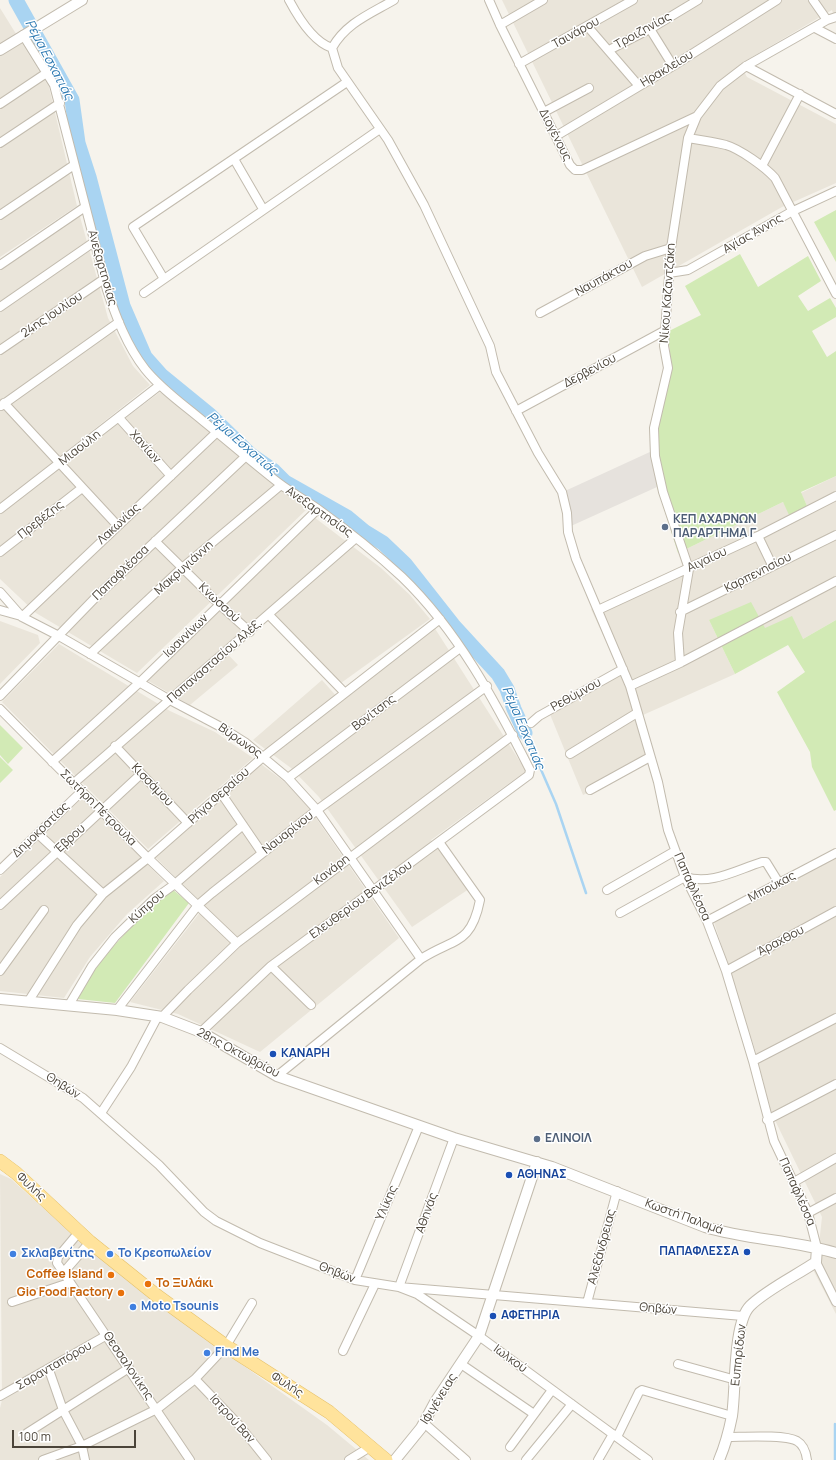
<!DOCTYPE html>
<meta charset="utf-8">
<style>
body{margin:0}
#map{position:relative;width:836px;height:1460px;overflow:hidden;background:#f6f3ec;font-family:Manrope,sans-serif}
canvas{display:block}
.scale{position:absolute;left:12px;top:1430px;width:124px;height:18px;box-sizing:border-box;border:2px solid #4b4439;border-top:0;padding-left:5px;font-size:12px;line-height:14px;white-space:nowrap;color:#4b4439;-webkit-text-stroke:3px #fff;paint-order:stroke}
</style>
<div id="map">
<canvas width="836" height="1460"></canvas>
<div class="scale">100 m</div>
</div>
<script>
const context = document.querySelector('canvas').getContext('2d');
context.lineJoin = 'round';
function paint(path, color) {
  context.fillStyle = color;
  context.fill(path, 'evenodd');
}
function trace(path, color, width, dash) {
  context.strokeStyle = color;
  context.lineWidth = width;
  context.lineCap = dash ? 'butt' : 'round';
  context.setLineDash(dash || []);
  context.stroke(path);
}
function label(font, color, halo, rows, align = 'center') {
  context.font = font + ' Manrope,sans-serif';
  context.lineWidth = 3;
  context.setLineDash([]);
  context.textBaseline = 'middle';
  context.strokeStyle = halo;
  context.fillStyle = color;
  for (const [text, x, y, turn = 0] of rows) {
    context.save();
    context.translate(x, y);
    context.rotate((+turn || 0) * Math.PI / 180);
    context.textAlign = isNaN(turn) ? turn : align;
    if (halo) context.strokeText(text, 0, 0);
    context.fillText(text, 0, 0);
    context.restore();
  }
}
paint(new Path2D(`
 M502 0H836V23L832 10 740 64 747 77 836 124V183L782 207 642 287Z
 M0 8 49 87 77 206 0 257Z
 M79 213 108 318 133 366 150 385 0 504V268Z
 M160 392 307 509 137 673 36 613 0 579V513Z
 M836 476V620L803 639 765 629 709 620 735 674 643 715 655 760 583 795 547 707 618 668 591 609 683 567 678 553 783 502 790 515 807 506 801 493Z
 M314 517 381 568 410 595 430 619 341 683 269 608 222 648 238 665 190 705 145 679Z
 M0 621 38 635 40 643 0 684Z
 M434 627 526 771 431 840 469 889 412 927 319 797 291 768 253 740 322 680 338 698Z
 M59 644 170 711 215 732 253 758 148 849 2 702Z
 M261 764 286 783 307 805 399 938 260 1052 178 1014 130 1002 205 906 155 857Z
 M81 797 164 881 127 914 90 957 64 998 0 991V877Z
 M836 857V1314L810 1264 818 1253 822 1217 771 1112 756 1053 714 922Z
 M0 1174 11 1179 83 1244 185 1324 327 1425 369 1460H0V1408L2 1400Z`), '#eae5da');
paint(new Path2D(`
 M652 451 657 487 571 526 565 491Z`), '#e6e2dd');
paint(new Path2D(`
 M836 210V262L814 222Z
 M740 254 758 287 808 256 821 281 798 296 808 311 830 298 836 308V317L812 331 827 357 836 351V476L801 492 807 506 789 515 783 502 678 553 657 487 652 451 665 370 662 357 670 351 667 332 701 315 685 286Z
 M751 602 765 628 792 616 803 639 836 620V810L834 811 812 767 810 752 777 692 805 672 788 645 735 674 709 620Z
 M0 725 23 748 8 764 0 755Z
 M0 757 13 770 0 783Z
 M172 889 189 903 115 1003 78 999C100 954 135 923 172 889Z`), '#d2eab5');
trace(new Path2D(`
 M525 733 556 804 586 893
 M835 1460V1424`), '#a9d4f2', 2.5);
trace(new Path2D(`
 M16 0 72 100 78 143 89 177 123 306 145 357 161 375 210 415 251 455 274 471 285 482 347 517 365 532 383 543 405 564 453 625 498 674 507 689 514 709 525 733`), '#a9d4f2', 15);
const minor = new Path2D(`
 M289 0C298 17 313 42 332 48L338 68 388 140 424 205 490 346 496 372 538 453 562 492 567 513 568 532 576 559 630 686
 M489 0 500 25 570 165 575 170H582L697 116
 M813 0 827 20
 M500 25 543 0
 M588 27 639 86
 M815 28 836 39
 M650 29 673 66
 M23 35 54 85 107 290C116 317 127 346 145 369 161 389 184 405 203 421 229 442 254 464 280 484 292 493 305 500 318 509 347 530 376 553 402 577 458 631 495 701 530 770L529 775 271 966 201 1032
 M332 48C346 23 370 14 394 0
 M609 50 650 29 698 0
 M519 64 633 0
 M746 66 836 114
 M0 104 48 72
 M544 112 589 88
 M556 136 673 66 777 0
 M688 138C701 140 714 142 726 145 740 149 765 167 775 178L836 294
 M0 143 60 103
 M234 159 263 209
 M762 166 800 94
 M0 215 74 165
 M0 265 85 207
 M669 273 688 270 791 212 836 191
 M164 279 133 227 347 82
 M144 293 380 129
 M0 307 94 242
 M540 313 645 256 671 248
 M0 350 104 279
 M4 403 117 525
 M1 406 119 322
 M516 411 664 331
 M119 418 171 476
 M0 509 160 385
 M758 536 772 565
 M155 541 219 604 250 632
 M0 552 82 488
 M0 592 22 617 59 636 170 700 219 726 246 743 288 778 317 810 421 959
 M0 610 21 616
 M598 610 758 536 836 496
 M680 612 836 535
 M269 615 344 692
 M22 617 217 432
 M90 654 182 568 281 485
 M680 663 678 633 689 569 663 492 655 456 654 428 668 368 664 346 671 248 688 138 697 116 720 86 746 66 827 20 836 17
 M0 696 96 597 246 456
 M0 709 148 858 237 943
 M531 723 539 716 623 669
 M115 746 188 823
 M570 754 637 713
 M52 762 139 683 318 509
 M288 778 460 648
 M74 783 356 538
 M590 790 650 757
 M221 793 262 853
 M38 834 103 894
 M0 870 82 791
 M607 890 675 851
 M0 905 141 774
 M620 913 685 877C712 885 736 870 762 862H766L779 883
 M707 921 836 853
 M271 966 311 1005
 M0 971 44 910
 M726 971 836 911
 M28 1002 77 925 103 894 148 858 263 757 440 619
 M69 1005 92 966 115 937 154 899 175 884 243 825
 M117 1010 198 905 212 893 317 810 487 686
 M162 1017 188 990 237 943 513 735
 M0 1048 83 1098 159 1165 204 1212 216 1221 260 1243 355 1280 399 1287 743 1316
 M753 1061 836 1018
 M277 1076 421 959C453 938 471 946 480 900L439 842
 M101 1113 131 1067 158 1016
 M767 1120 836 1084
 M454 1138 399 1287 417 1294 479 1336 648 1460
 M794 1182 836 1158
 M808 1213 836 1198
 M79 1232 58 1257 57 1263 190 1460
 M817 1248 808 1213 774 1141 753 1061 726 971 707 921 685 877 668 830 658 782 630 686 680 663 836 581
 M816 1262 836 1302
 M63 1273 90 1242
 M355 1280 419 1126
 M12 1302 69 1283
 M587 1303 617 1191
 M343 1351 375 1284
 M461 1364 534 1414
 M678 1364 736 1380
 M49 1370 63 1410 82 1446 85 1460
 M195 1379 239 1425 267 1460
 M0 1396 107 1335
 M424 1423 466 1460
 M27 1433 129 1368
 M617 1437 639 1392 642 1390 732 1416
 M727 1437C743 1437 784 1434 797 1441 804 1445 806 1452 807 1460
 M510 1447 552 1390
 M43 1460 82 1446 157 1409 195 1379 226 1346 252 1303
 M349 1460 370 1447
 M526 1460 572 1404
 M598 1460 613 1434`);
const tertiary = new Path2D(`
 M0 50 82 0
 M0 999 117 1010 162 1017 201 1032 277 1076 454 1138 552 1167 705 1227C748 1240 793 1240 836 1253
 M395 1460 421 1428 435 1402 479 1336 537 1162
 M719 1460C725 1446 729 1431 732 1416 736 1390 733 1323 750 1306 766 1290 797 1275 816 1262L817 1248`);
const primary = new Path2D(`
 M0 1161 16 1173 90 1242 156 1295 226 1346 329 1412 386 1460`);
trace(minor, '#c2bbae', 10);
trace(tertiary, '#c2bbae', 12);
trace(primary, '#e6c16a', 14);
trace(minor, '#fff', 8);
trace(tertiary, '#fff', 10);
trace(primary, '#ffe39c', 13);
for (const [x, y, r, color] of [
 [665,527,4,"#5c6f8a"],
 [273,1054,4,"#1a4fb4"],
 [537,1139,4,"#5c6f8a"],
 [509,1175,4,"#1a4fb4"],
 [747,1252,4,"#1a4fb4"],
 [13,1254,4,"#3f7fe0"],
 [110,1254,4,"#3f7fe0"],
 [111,1275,4,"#e8710a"],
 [148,1284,4,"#e8710a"],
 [121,1293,4,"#e8710a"],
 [133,1307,4,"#3f7fe0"],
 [493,1316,4,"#1a4fb4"],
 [207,1353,4,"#3f7fe0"]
]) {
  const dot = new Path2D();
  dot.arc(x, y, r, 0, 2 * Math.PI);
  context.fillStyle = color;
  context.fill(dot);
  trace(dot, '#fff', 1.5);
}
label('12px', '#4b4439', '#fff', [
 ["Τροιζηνίας",643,31,-29],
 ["Ταινάρου",576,33,-29],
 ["Ηρακλείου",667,69,-31],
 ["Διογένους",555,135,63],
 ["Αγίας Άννης",753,234,-30],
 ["Ανεξαρτησίας",102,268,74],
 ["Ναυπάκτου",604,278,-29],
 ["Νίκου Καζαντζάκη",668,293,-86],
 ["24ης Ιουλίου",52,315,-34],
 ["Δερβενίου",590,371,-28],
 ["Χανίων",145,447,48],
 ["Μιαούλη",80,448,-38],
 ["Ανεξαρτησίας",319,512,35],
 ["Πρεβέζης",41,520,-38],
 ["Λακωνίας",119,524,-43],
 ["Αιγαίου",707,560,-25],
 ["Μακρυγιάννη",184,568,-42],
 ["Παπαφλέσσα",121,573,-44],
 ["Καρπενησίου",758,573,-27],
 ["Κνωσσού",219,603,43],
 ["Ιωαννίνων",186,636,-44],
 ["Παπαναστασίου Αλέξ.",215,661,-41],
 ["Ρεθύμνου",576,695,-29],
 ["Βονίτσης",374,713,-37],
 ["Βύρωνος",240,741,35],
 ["Κισσάμου",152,785,46],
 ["Ρήγα Φεραίου",219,796,-42],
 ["Σωτήρη Πέτρουλα",98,808,45],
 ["Δημοκρατίας",41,830,-44],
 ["Ναυαρίνου",288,833,-38],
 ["Έβρου",70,839,-42],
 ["Κανάρη",332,870,-37],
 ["Παπαφλέσσα",692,887,66],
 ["Μπούκας",772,887,-28],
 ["Ελευθερίου Βενιζέλου",361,900,-36],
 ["Κύπρου",147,907,-42],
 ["Άραχθου",781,941,-28],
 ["28ης Οκτωβρίου",238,1053,28],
 ["Θηβών",63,1086,32],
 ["Φυλής",31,1187,43],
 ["Παπαφλέσσα",797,1192,66],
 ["Υλίκης",387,1203,-67],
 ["Αθηνάς",427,1213,-70],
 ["Κωστή Παλαμά",684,1217,20],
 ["Αλεξάνδρειας",602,1247,-75],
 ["Θηβών",337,1273,21],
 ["Θηβών",658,1309,5],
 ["Ευπηρίδων",739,1355,-84],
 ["Ιωλκού",510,1359,36],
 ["Σαρανταπόρου",54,1366,-30],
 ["Θεσσαλονίκης",128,1366,56],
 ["Φυλής",287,1385,33],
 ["Ιφιγένειας",439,1399,-58],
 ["Ιατρού Βαν",232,1419,48]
]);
label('bold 12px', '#4e5e75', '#fff', [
 ["ΚΕΠ ΑΧΑΡΝΩΝ",673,520],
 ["ΠΑΡΑΡΤΗΜΑ Γ",673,534],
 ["ΕΛΙΝΟΙΛ",545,1139]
], 'left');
label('bold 12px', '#164399', '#fff', [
 ["ΚΑΝΑΡΗ",281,1054],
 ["ΑΘΗΝΑΣ",517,1175],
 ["ΠΑΠΑΦΛΕΣΣΑ",739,1252,"right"],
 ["ΑΦΕΤΗΡΙΑ",501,1316]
], 'left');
label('bold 12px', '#366cbe', '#fff', [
 ["Σκλαβενίτης",21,1254],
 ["Το Κρεοπωλείον",118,1254],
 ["Moto Tsounis",141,1307],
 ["Find Me",215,1353]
], 'left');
label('bold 12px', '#c56008', '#fff', [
 ["Coffee Island",103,1275],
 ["Το Ξυλάκι",156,1284,"left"],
 ["Gio Food Factory",113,1293]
], 'right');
label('italic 13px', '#2e7ab2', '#fff', [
 ["Ρέμα Εσχατιάς",49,60,62],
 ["Ρέμα Εσχατιάς",242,444,41],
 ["Ρέμα Εσχατιάς",523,728,67]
]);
</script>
